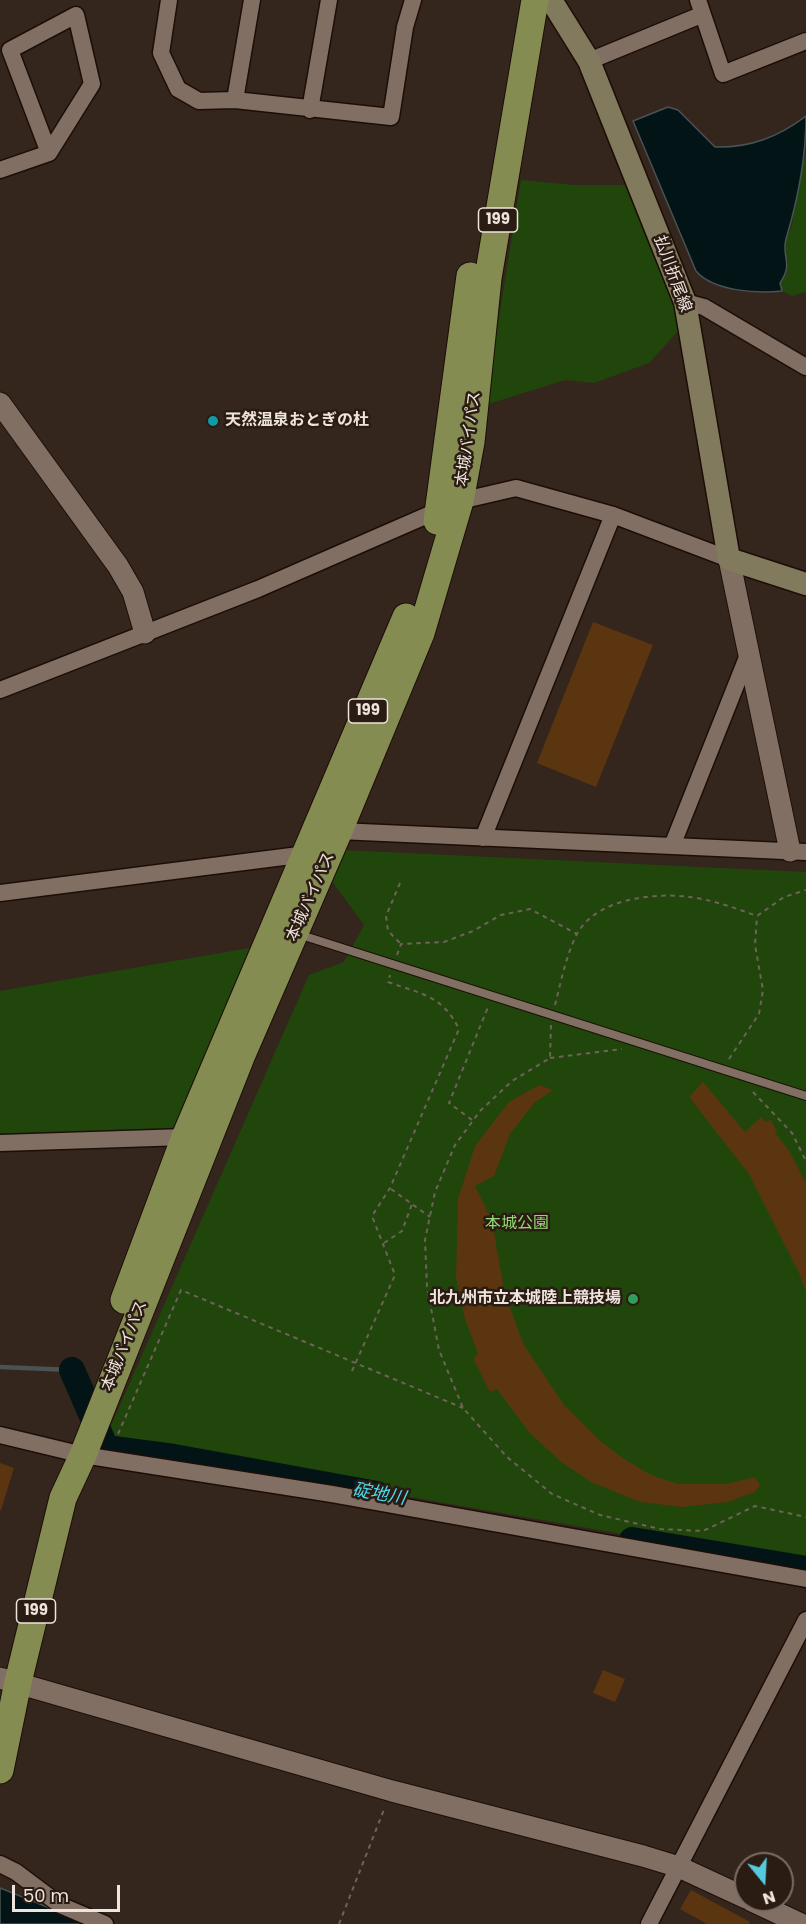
<!DOCTYPE html>
<meta charset="utf-8">
<style>
body{margin:0}
#map{position:relative;width:806px;height:1924px;overflow:hidden;background:#35261d;font-family:Poppins,sans-serif}
canvas{display:block}
.north{position:absolute;left:734px;top:1852px;width:60px;height:60px;box-sizing:border-box;background:#2b1c13;border:2px solid #796c64;border-radius:50%;rotate:162deg;font-size:16px;font-weight:700;line-height:24px;text-align:center;color:#eee4de}
.north::after{content:'';display:block;margin:auto;width:21px;height:27px;background:#55cade;clip-path:polygon(50% 0,100% 100%,50% 72%,0 100%)}
.scale{position:absolute;left:12px;top:1885px;width:108px;height:27px;box-sizing:border-box;border:3px solid #eee4de;border-top:0;padding-left:8px;font-size:18px;line-height:21px;white-space:nowrap;color:#eee4de;-webkit-text-stroke:4px #2b1c13;paint-order:stroke}
</style>
<div id="map">
<canvas width="806" height="1924"></canvas>
<div class="north">N</div>
<div class="scale">50 m</div>
</div>
<script>
const context = document.querySelector('canvas').getContext('2d');
context.lineJoin = 'round';
function paint(path, color) {
  context.fillStyle = color;
  context.fill(path, 'evenodd');
}
function trace(path, color, width, dash) {
  context.strokeStyle = color;
  context.lineWidth = width;
  context.lineCap = dash ? 'butt' : 'round';
  context.setLineDash(dash || []);
  context.stroke(path);
}
function label(font, color, halo, rows, align = 'center') {
  context.font = font + ' Poppins,"Noto Sans JP",sans-serif';
  context.lineWidth = 5;
  context.setLineDash([]);
  context.textBaseline = 'middle';
  context.strokeStyle = halo;
  context.fillStyle = color;
  for (const [text, x, y, turn = 0] of rows) {
    context.save();
    context.translate(x, y);
    context.rotate((+turn || 0) * Math.PI / 180);
    context.textAlign = isNaN(turn) ? turn : align;
    if (halo) context.strokeText(text, 0, 0);
    context.fillText(text, 0, 0);
    context.restore();
  }
}
paint(new Path2D(`
 M806 154V292L792 296 782 291 780 283 787 272 785 241 792 226 798 179Z
 M521 180 574 185H630L675 306 679 330 649 363 594 383 565 380 485 405Z
 M343 850 806 872V1566L113 1445 106 1437 309 975 344 962 364 925 331 880Z
 M255 947 173 1135 0 1147V991Z`), '#20460c');
const water = new Path2D(`
 M668 107 678 110 715 147C750 148 778 137 806 116 806 157 798 199 786 239 781 257 794 263 780 283L782 291C757 294 713 291 696 271L633 121Z
 M0 1888 89 1924H0Z`);
paint(water, '#031417');
trace(water, '#4a5253', 1.5);
trace(new Path2D(`
 M0 1367 72 1370`), '#4a5253', 4.5);
trace(new Path2D(`
 M72 1370 106 1448 174 1457 377 1494
 M632 1540 806 1569`), '#031417', 26);
paint(new Path2D(`
 M593 622 653 645 596 787 537 763Z
 M703 1082 745 1132 761 1117 766 1122 771 1120 777 1132 775 1133 788 1149 806 1183V1292L799 1273 749 1174 689 1097Z
 M539 1085 553 1090 534 1103 510 1134 494 1176 475 1186 492 1221 505 1295 524 1345 564 1405 598 1439 624 1459 651 1475 678 1484H726L755 1477 760 1485 755 1492 728 1502 681 1507 640 1502 591 1482 560 1461 529 1432 497 1389 490 1392 473 1358 478 1354 465 1319 456 1278 458 1199 475 1146 509 1102Z
 M0 1463 14 1468 1 1510H0Z
 M603 1670 625 1679 615 1702 593 1693Z
 M691 1890 750 1922 749 1924H707L680 1909Z`), '#5b350f');
const service = new Path2D(`
 M298 934 806 1096`);
const minor = new Path2D(`
 M169 0 161 53 178 89 199 101 235 100 391 117 405 27 413 0
 M698 0 723 74 806 41
 M589 61 701 15
 M235 100 252 0
 M310 110 329 0
 M0 170 49 153 92 84 76 15 10 50 49 153
 M685 302 704 307 806 367
 M0 690 258 589 460 501 516 488 613 515 729 559
 M339 831 806 852
 M483 838 613 515
 M672 846 748 655
 M0 893 307 854
 M0 1143 185 1137
 M0 1435 83 1455 332 1494 806 1579
 M0 1864 16 1872 60 1905 105 1924
 M649 1924 806 1620`);
const tertiary = new Path2D(`
 M0 403 118 566 133 592 145 633
 M729 559 790 851
 M0 1678 392 1791 643 1856 679 1867 746 1898
 M750 1900 801 1924`);
const secondary = new Path2D(`
 M551 0 589 61 685 302 729 559 806 584`);
const trunk = new Path2D(`
 M437 521 470 276
 M124 1300 185 1137 406 617
 M0 1770 18 1682 63 1498 83 1455 241 1057 339 831 421 633 460 501 471 442 488 278 535 0`);
trace(service, '#1c0e07', 10);
trace(minor, '#1c0e07', 19);
trace(tertiary, '#1c0e07', 23);
trace(secondary, '#1c0e07', 25);
trace(trunk, '#1c0e07', 29);
trace(new Path2D(`
 M400 883 386 916 388 931 401 944
 M397 955 401 944 444 942 473 931 501 915 530 909 577 934
 M555 1005C561 982 566 955 577 934 596 899 653 892 690 897 713 900 735 908 757 916L784 897 806 890
 M551 1025 550 1058 512 1081 480 1111 455 1145 435 1192 425 1240 427 1287 439 1350 463 1408 507 1457 552 1494 600 1515 660 1529 703 1531 755 1506 806 1517
 M550 1058 622 1049
 M729 1059 759 1014 763 990 755 945 757 916
 M753 1092 792 1133 806 1161
 M472 1120 449 1103 488 1007
 M391 1189 430 1217
 M384 1243 402 1231 412 1204
 M352 1371 395 1275 372 1216 390 1188 459 1029C442 995 421 994 388 982L390 975
 M118 1434 181 1290 463 1408
 M339 1924 385 1807`), '#6f625a', 2, [4.5, 4.5]);
trace(service, '#816f64', 8);
trace(minor, '#816f64', 16);
trace(tertiary, '#816f64', 21);
trace(secondary, '#827a5d', 22);
trace(trunk, '#858c52', 27);
for (const [x, y, r, color] of [
 [213,421,6,"#0f9aa8"],
 [633,1299,6,"#2e9e5b"]
]) {
  const dot = new Path2D();
  dot.arc(x, y, r, 0, 2 * Math.PI);
  context.fillStyle = color;
  context.fill(dot);
  trace(dot, '#2b1c13', 2);
}
for (const [x, y, w] of [
 [498,220,39],
 [368,711,39],
 [36,1611,39]
]) {
  const box = new Path2D();
  box.roundRect(x - w / 2, y - 12, w, 24, 4.5);
  context.fillStyle = '#2b1c13';
  context.fill(box);
  trace(box, '#eee4de', 1.5);
}
label('bold 15px', '#eee4de', null, [
 ["199",498,220],
 ["199",368,711],
 ["199",36,1611]
]);
label('16px', '#eee4de', '#2b1c13', [
 ["払川折尾線",672,274,70],
 ["本城バイパス",469,439,-82],
 ["本城バイパス",311,897,-66],
 ["本城バイパス",125,1346,-68]
]);
label('bold 16px', '#eee4de', '#2b1c13', [
 ["天然温泉おとぎの杜",225,421],
 ["北九州市立本城陸上競技場",621,1299,"right"]
], 'left');
label('16px', '#91d972', '#2b1c13', [
 ["本城公園",517,1224]
]);
label('italic 18px', '#49dbee', '#2b1c13', [
 ["碇地川",379,1495,10]
]);
</script>
